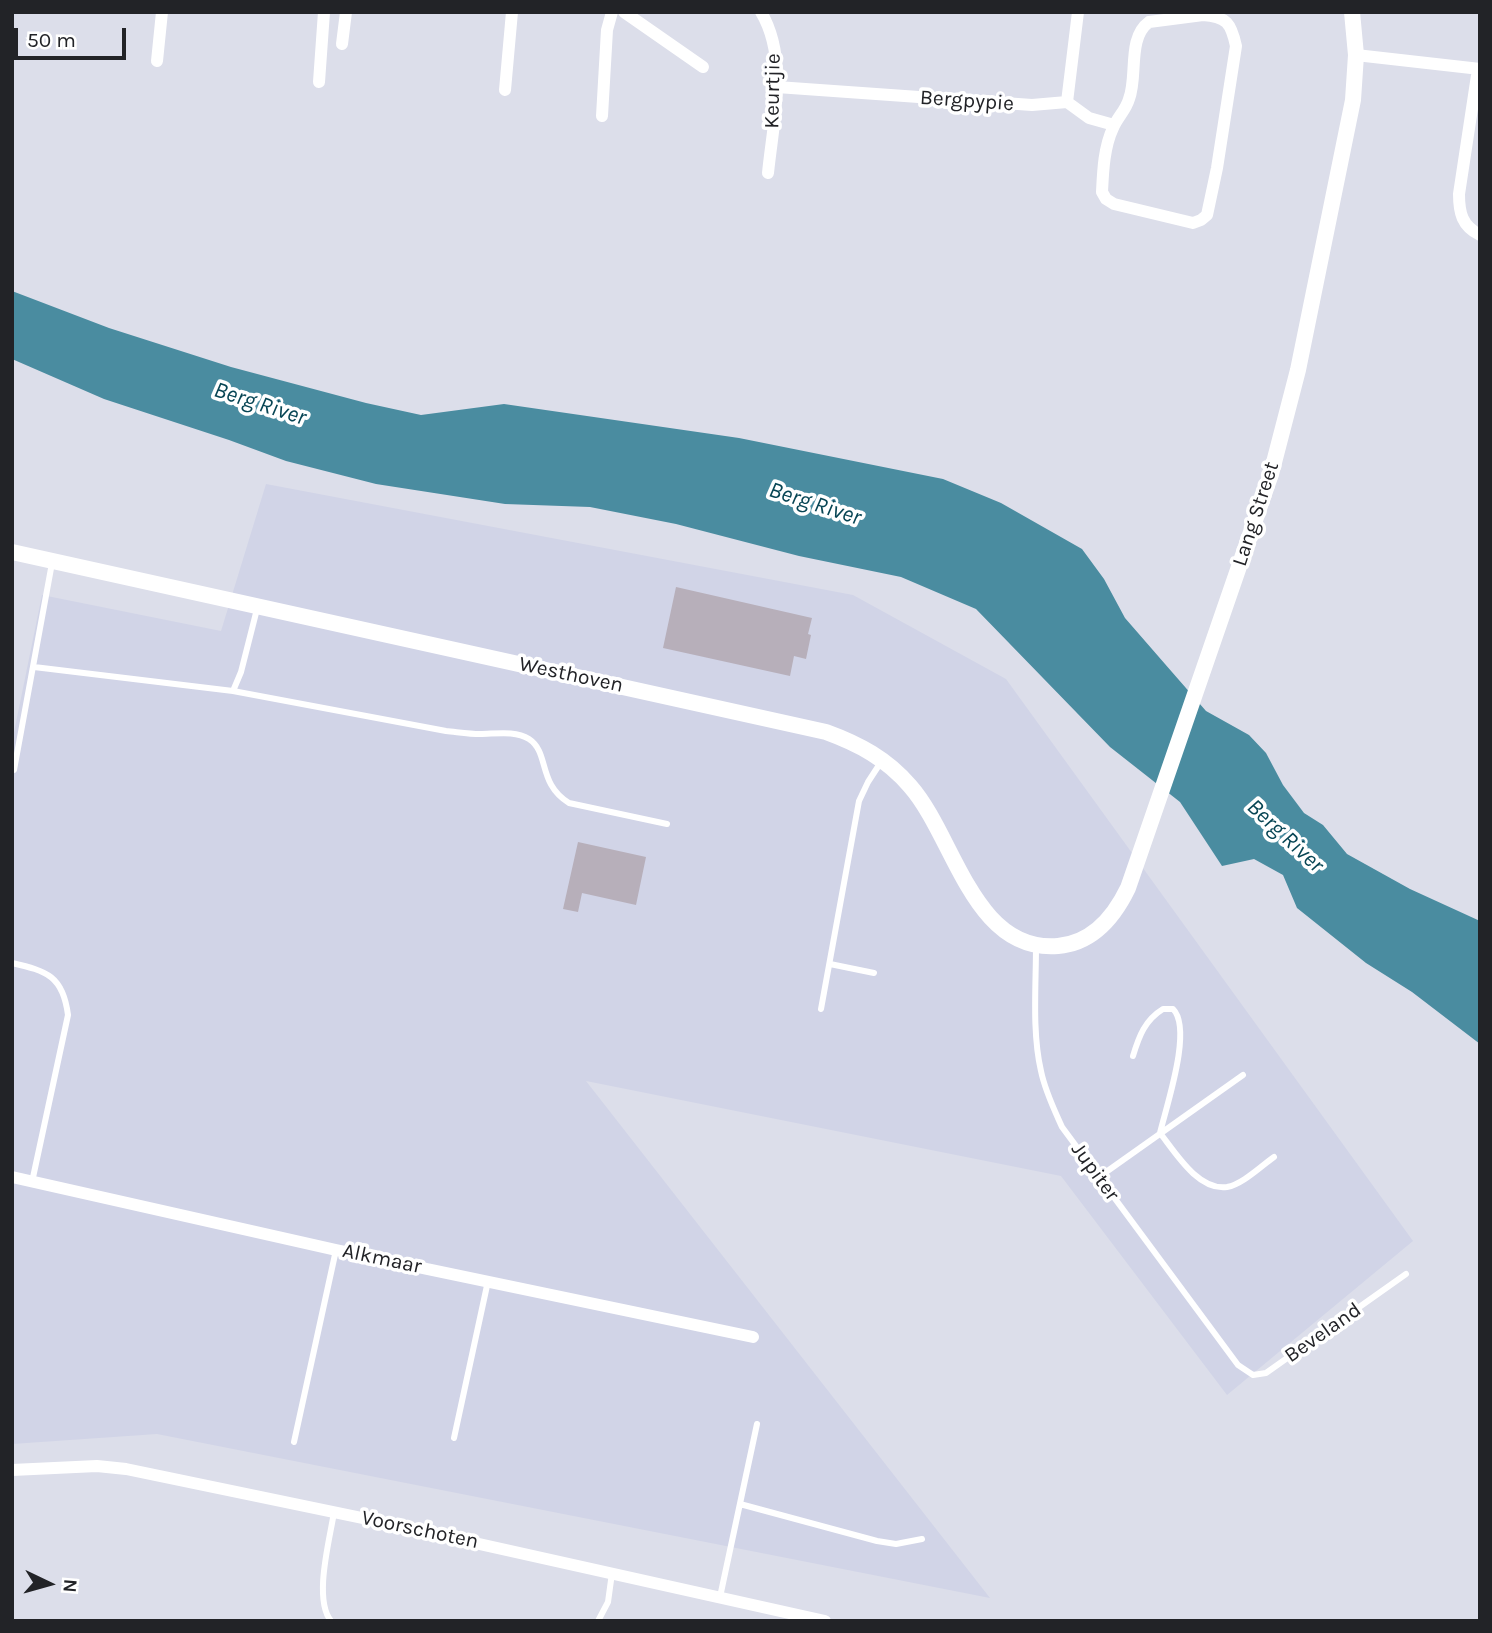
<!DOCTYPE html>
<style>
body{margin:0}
#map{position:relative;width:1492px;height:1633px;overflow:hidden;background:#dcdeea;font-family:Karla,sans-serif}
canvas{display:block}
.frame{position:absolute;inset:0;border:14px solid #222327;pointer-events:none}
.north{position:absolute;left:14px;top:1549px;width:70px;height:70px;-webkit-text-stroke:5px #fff;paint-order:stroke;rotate:95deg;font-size:19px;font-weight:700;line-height:28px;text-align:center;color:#222327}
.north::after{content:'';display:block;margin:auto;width:24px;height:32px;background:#222327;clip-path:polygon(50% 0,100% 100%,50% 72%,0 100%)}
.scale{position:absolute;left:14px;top:28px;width:112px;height:32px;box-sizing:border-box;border:4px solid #222327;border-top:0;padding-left:9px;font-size:21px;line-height:24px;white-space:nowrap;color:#222327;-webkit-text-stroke:5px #fff;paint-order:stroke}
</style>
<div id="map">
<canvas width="1492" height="1633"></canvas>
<div class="frame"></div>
<div class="north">N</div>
<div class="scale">50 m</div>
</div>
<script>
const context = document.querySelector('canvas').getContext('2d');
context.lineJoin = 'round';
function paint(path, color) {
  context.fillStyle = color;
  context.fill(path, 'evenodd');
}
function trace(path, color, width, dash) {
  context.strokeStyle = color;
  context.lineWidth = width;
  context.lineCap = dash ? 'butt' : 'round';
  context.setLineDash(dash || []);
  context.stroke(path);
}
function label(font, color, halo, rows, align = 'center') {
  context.font = font + ' Karla,sans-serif';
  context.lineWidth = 7;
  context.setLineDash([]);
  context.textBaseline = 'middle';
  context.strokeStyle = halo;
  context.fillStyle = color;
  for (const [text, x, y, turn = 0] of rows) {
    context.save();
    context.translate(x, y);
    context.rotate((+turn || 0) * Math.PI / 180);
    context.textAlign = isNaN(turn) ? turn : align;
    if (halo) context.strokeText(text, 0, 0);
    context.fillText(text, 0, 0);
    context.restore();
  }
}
paint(new Path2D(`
 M266 484 853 595 1006 679 1413 1241 1227 1395 1061 1176 586 1081 990 1598 157 1434 12 1444V742L42 595 221 631Z`), '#d1d4e7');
paint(new Path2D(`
 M12 291 109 328 231 367 366 403 421 415 504 404 739 438 943 479 1001 503 1082 549 1104 579 1125 618 1165 664 1206 711 1249 735 1266 753 1283 785 1304 813 1323 825 1347 854 1410 889 1480 921V1044L1412 992 1366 963 1297 908 1283 875 1254 859 1222 866 1180 802 1110 747 976 609 901 577 799 556 676 524 590 507 505 504 376 484 286 461 229 440 104 399 12 359Z`), '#4a8ca0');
paint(new Path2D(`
 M676 587 812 618 808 634 811 635 806 659 794 656 790 676 663 648Z
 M578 842 646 857 636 905 582 893 578 912 563 909Z`), '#b7afba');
trace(new Path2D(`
 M34 667 233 691 446 731C457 732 469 734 480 734 495 734 515 730 529 739 550 753 537 783 569 803L667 824
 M233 691 241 672 257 609
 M14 770 52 563
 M1036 946C1036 987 1032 1032 1041 1071 1045 1091 1054 1109 1062 1127L1238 1365 1253 1375 1266 1373 1406 1274
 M12 963C47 971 63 976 68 1015L32 1182
 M830 964 874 973
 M821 1009 859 801 868 782 881 762
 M1133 1056C1139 1036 1145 1020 1163 1009H1173C1193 1029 1166 1107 1160 1133 1175 1152 1198 1191 1227 1187 1243 1184 1261 1166 1274 1157
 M1099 1177 1243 1075
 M454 1438 488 1281
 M294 1442 336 1250
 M740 1504 877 1541 896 1544 922 1539
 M720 1597 757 1424
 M331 1621C313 1599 330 1539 334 1512
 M598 1621 608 1602 612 1573`), '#fff', 6);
trace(new Path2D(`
 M624 12 703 67
 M761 12C789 59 773 122 768 173
 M1203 15C1227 17 1231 23 1236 46L1217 168 1207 215 1201 220 1193 223 1114 204 1106 199 1102 192C1103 171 1104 147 1113 128 1117 118 1126 110 1129 99 1138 76 1127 38 1149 22Z
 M342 44 346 12
 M1356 55 1480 69
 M157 61 162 12
 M1478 69 1459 194C1459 213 1462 226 1480 235
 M319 82 324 12
 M777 87 1032 105 1067 102 1078 12
 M505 90 512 12
 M1067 102 1089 118 1114 125
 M602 116 607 30 612 12
 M12 1177 336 1250 753 1337
 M12 1470 97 1466 126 1469 367 1519 825 1621`), '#fff', 12);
trace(new Path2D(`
 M12 552 826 732C859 744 887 759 910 786 955 837 973 953 1058 946 1093 943 1114 917 1128 888L1271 474 1298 370 1353 100 1356 55 1352 12`), '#fff', 16);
label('21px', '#222327', '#fff', [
 ["Keurtjie",773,91,-89],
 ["Bergpypie",967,101,4],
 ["Lang Street",1256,514,-72],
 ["Westhoven",571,675,12],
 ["Jupiter",1095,1172,54],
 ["Alkmaar",382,1259,12],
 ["Beveland",1323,1333,-35],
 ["Voorschoten",420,1530,12]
]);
label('italic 23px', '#074554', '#fff', [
 ["Berg River",260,404,18],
 ["Berg River",815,504,18],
 ["Berg River",1285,836,43]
]);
</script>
